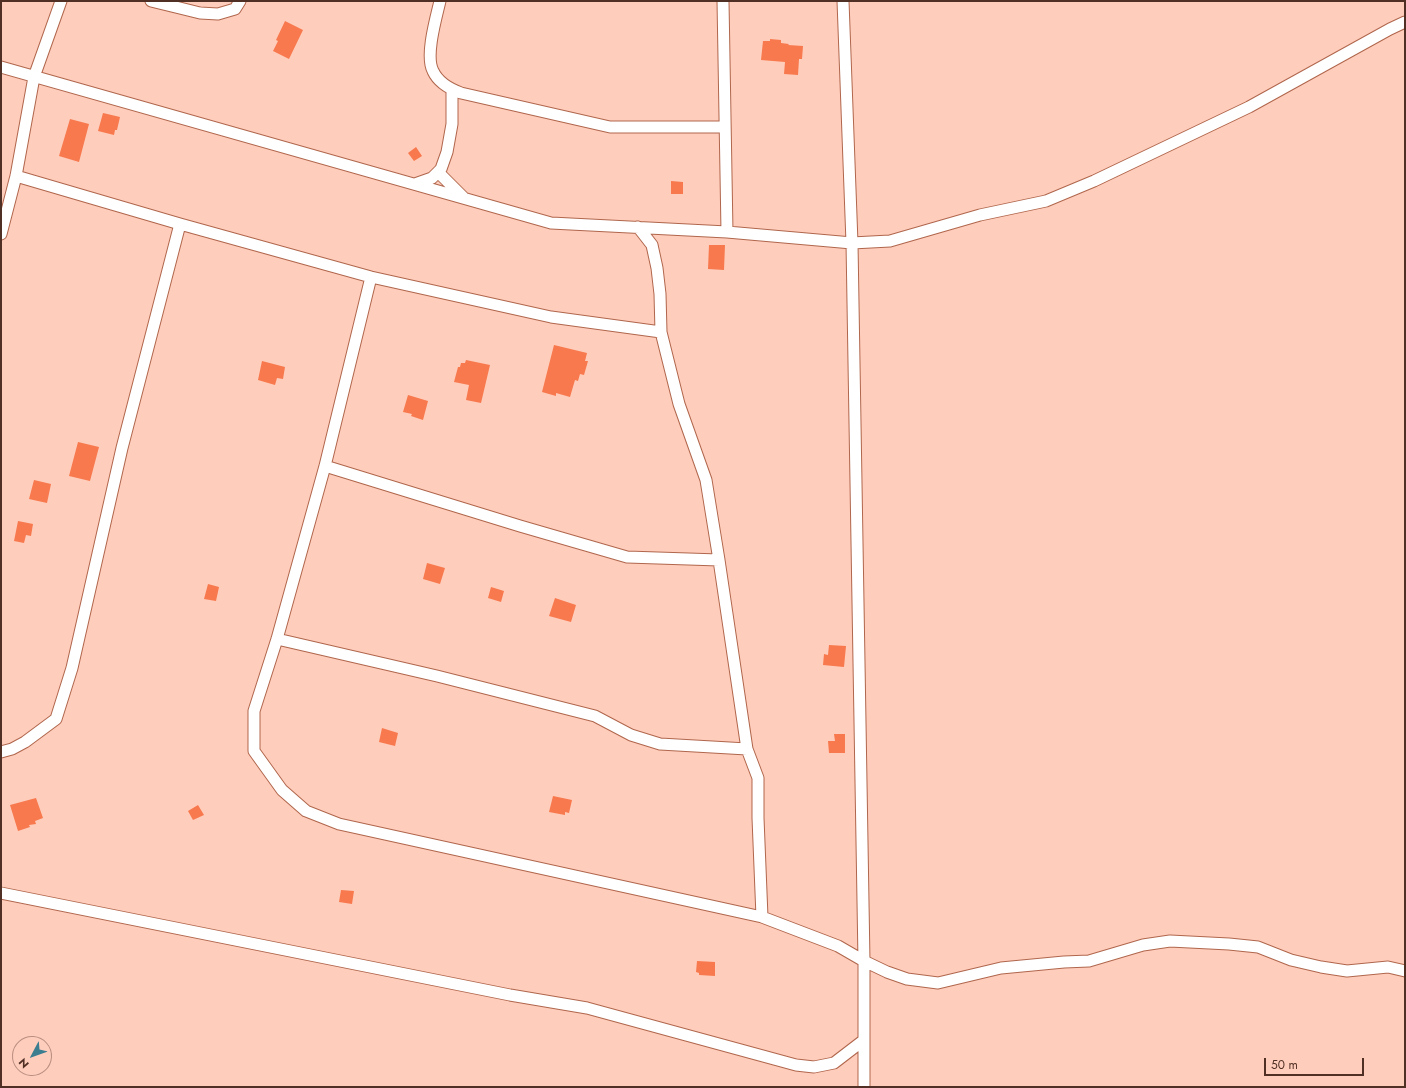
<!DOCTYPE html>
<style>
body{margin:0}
#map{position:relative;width:1406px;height:1088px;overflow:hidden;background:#ffcdbc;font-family:Jost,sans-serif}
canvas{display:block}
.frame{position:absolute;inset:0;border:2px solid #503025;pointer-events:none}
.north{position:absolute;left:12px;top:1036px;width:40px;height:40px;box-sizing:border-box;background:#ffcdbc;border:1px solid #b98e80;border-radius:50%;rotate:229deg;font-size:11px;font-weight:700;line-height:16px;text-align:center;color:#503025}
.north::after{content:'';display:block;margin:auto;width:14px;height:18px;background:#3c7d90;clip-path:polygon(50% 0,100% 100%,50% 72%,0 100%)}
.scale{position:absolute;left:1264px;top:1058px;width:100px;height:18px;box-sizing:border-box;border:2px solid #503025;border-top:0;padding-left:5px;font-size:12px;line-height:14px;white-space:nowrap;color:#503025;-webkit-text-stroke:3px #ffcdbc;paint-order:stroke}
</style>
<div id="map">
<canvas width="1406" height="1088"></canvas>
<div class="frame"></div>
<div class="north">N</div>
<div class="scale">50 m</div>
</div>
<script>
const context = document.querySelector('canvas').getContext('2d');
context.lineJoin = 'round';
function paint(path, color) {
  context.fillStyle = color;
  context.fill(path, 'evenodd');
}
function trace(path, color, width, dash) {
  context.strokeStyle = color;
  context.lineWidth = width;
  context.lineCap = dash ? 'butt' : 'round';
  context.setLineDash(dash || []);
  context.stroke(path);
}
paint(new Path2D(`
 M285 21 303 30 289 59 273 51 278 41 276 40Z
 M770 39 781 40V43L789 44 788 45 803 46 802 59H799L798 75 784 74 785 62 761 60 763 41H770Z
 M103 113 120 117 117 130H115L114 135 98 131Z
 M70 119 89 124 79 162 59 156Z
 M416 147 422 156 414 161 408 153Z
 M671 181 683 182V194H671Z
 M709 245H725L724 270 708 269Z
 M554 345 587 353 585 361H588L584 375 580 374 578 381 575 380 570 397 556 393V396L542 392Z
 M466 360 490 365 481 403 466 400 469 385 454 382 458 367H460L461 363H465Z
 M262 361 285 367 283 379 277 378 275 385 258 380Z
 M408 395 428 401 423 420 411 416 412 414 403 412Z
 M78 442 99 447 90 481 69 476Z
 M34 480 51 484 47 503 29 499Z
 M18 521 33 524 31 536 26 535 24 543 14 541Z
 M427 563 445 568 440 584 423 579Z
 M208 584 219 587 216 601 204 599Z
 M491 587 504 591 501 602 488 598Z
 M555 598 576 605 571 622 549 616Z
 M829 645 846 646 844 667 823 665 824 654 828 655Z
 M382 728 398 733 395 746 379 742Z
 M834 734H845V753H829L828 741H835Z
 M553 796 572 800 569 813 565 812V815L549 812Z
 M36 798 43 818 35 821 36 824 29 825 30 827 18 831 10 805Z
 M198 805 204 815 193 820 188 811Z
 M341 890 354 891 352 904 339 902Z
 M697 961 715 962V976L699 975V973L696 972Z`), '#f7794d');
const street = new Path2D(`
 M151 1 200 13 218 14 235 9 240 1
 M440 1C436 18 425 56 433 71 438 82 450 89 461 93L610 127H724
 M723 1 727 232
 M843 1 852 243 864 961V1087
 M1 67 551 223 727 232 852 243 890 241 980 215 1046 201 1094 181 1249 107 1390 29 1405 22
 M438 172 463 197
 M16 176 180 224 371 277 551 317 661 332
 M415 184 432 178 441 169 447 152 452 124V90
 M638 227 652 245 657 268 660 294 661 332 679 404 706 480 719 560 747 749 758 778V818L762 917
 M1 234 16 176 34 77 61 1
 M371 277 325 466 277 639 254 711V751L282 790 306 811 339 824 762 917 838 946 864 961 887 972 907 979 938 983 1001 968 1064 962 1089 961 1143 945 1170 941 1229 944 1258 947 1291 960 1321 967 1347 971 1388 967 1405 971
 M325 466 520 526 627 557 719 560
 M277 639 437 676 595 716 631 735 660 744 747 749
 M1 752 12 749 25 742 56 719 72 668 122 448 180 224
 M1 893 510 995 587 1008 796 1065 814 1067 834 1063 864 1040`);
trace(street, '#b0664c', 13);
trace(street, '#fff', 11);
</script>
